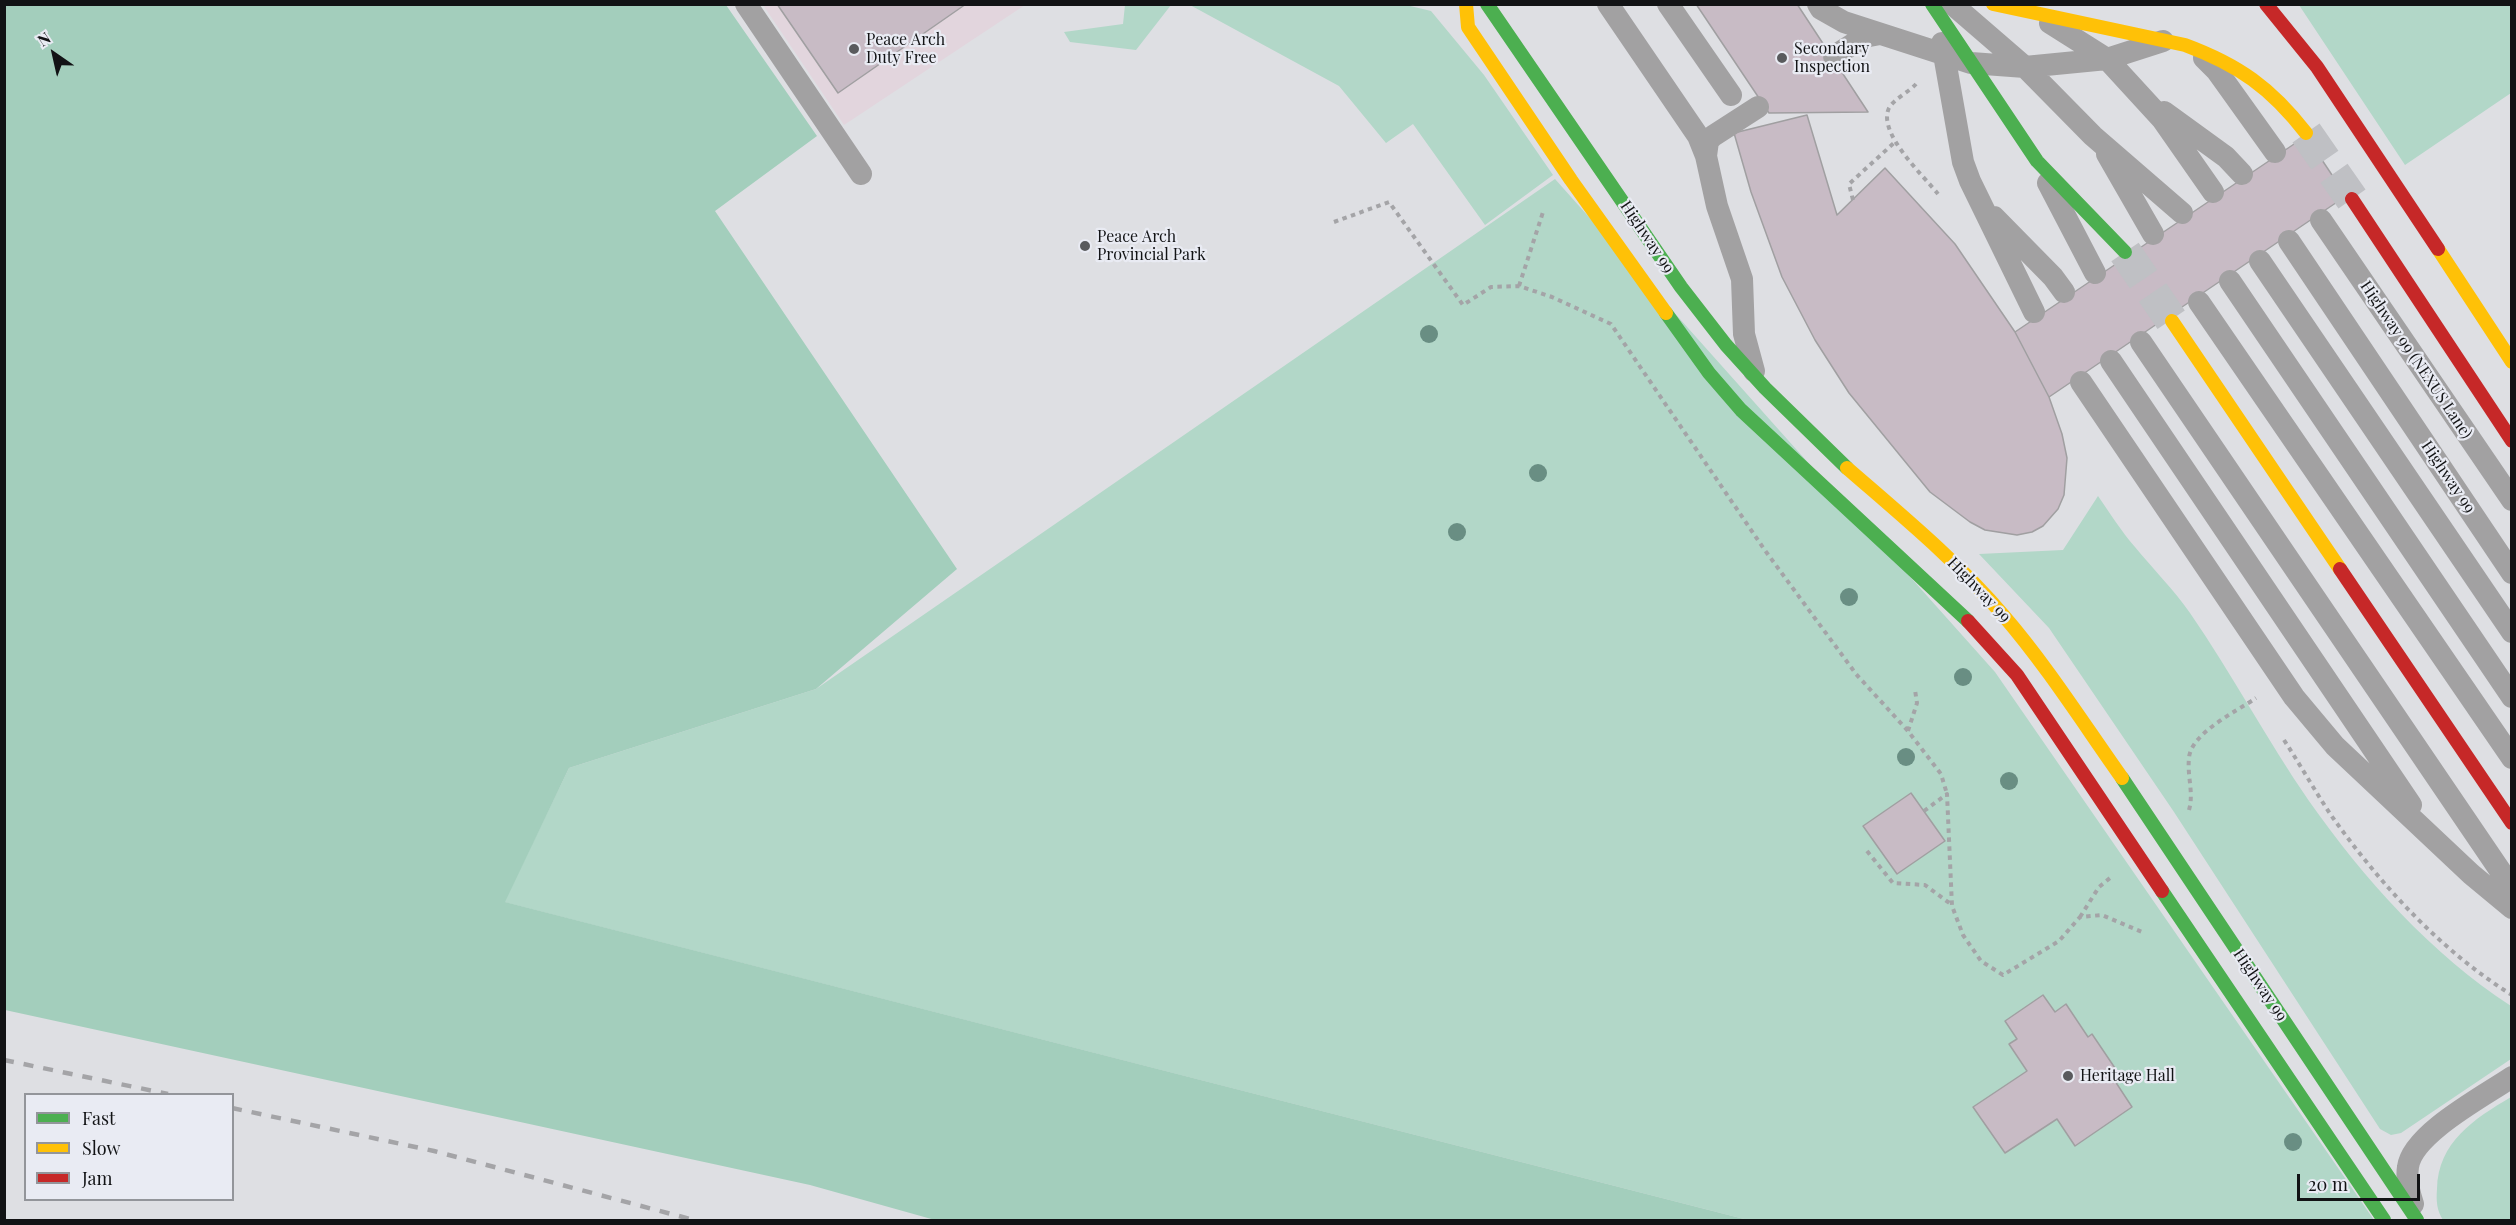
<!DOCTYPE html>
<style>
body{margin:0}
#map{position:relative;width:2516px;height:1225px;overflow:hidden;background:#dedfe3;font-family:"Playfair Display",serif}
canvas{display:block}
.frame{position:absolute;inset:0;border:6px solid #121315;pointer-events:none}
.legend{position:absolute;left:24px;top:1093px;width:210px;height:108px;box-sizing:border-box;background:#e9ebf3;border:2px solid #93959a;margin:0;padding:8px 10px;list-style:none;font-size:18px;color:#121315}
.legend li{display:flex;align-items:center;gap:12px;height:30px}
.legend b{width:30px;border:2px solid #93959a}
.north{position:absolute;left:24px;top:24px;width:60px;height:60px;-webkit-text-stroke:4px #e9ebf3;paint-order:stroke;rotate:326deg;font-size:16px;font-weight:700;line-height:24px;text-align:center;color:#121315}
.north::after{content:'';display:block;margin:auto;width:21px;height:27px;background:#121315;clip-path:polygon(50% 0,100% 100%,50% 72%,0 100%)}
.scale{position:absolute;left:2297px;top:1174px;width:123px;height:27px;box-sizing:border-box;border:3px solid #121315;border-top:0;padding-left:8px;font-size:18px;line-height:21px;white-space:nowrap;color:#121315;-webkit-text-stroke:4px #e9ebf3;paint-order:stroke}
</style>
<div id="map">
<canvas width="2516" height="1225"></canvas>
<div class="frame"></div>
<ul class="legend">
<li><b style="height:8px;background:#4caf50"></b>Fast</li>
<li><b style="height:8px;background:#ffc107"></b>Slow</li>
<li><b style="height:8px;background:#c62828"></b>Jam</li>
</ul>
<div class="north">N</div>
<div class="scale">20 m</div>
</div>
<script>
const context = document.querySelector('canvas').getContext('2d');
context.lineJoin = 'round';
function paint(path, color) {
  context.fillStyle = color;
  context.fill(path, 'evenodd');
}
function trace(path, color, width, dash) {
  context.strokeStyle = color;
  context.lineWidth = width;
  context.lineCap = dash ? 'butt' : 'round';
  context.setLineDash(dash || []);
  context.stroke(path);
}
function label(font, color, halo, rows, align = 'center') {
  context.font = font + ' "Playfair Display",serif';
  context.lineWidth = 4.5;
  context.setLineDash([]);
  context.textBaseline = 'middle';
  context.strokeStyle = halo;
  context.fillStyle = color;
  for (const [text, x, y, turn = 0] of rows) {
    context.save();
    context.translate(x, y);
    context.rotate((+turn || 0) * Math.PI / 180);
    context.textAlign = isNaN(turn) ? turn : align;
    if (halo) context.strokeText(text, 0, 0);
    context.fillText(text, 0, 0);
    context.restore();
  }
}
paint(new Path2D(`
 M763 5H1025L844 125Z`), '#e2d5dd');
paint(new Path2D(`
 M1402 4 1431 11 1484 75 1553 175 1485 225 1413 124 1386 143 1339 86 1190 5Z
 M1125 5H1171L1136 50 1070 42 1064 32 1123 24Z
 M2299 5H2511V93L2405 165Z
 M1555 179 1995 672 2374 1220H1748L504 902 569 768 816 689Z
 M2098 496C2110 513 2121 531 2135 547 2153 569 2174 590 2190 613 2232 674 2267 740 2309 801 2364 879 2431 954 2511 1006V1059L2401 1133 2391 1135 2380 1129 2174 812 2049 628 1979 554 2063 550Z
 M2511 1097V1220H2443C2437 1211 2436 1201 2437 1189 2438 1142 2474 1119 2511 1097Z`), '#b2d7c8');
paint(new Path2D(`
 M5 4 726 5 817 136 715 211 957 569 816 689 569 768 505 902 1748 1220H935L810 1185 5 1010Z`), '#a3cebc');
const building = new Path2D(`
 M777 4H966L838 93Z
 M1696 4H1797L1868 112 1769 113Z
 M1807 115 1837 215 1885 168 1955 244 2015 332 2049 397 2062 434 2067 458 2064 495 2058 509 2043 526 2032 532 2017 535 1985 530 1970 522 1930 492 1849 393 1815 340 1782 277 1751 192 1734 133Z
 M2306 136 2346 196 2049 397 2015 332Z
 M1911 793 1945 841 1897 874 1863 826Z
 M2043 995 2055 1012 2066 1004 2088 1037 2092 1034 2119 1074 2113 1078 2132 1107 2075 1146 2057 1119 2005 1153 1973 1107 2027 1071 2009 1044 2017 1039 2005 1021Z`);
paint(building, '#c8bbc5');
trace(building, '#a09fa1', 1.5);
trace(new Path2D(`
 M2306 133 2352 199
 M2125 252 2172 321`), '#bfc0c4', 33, [33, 16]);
trace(new Path2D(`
 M1916 84C1909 92 1894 99 1889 108 1877 133 1923 175 1938 194
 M1853 200 1849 184 1895 142
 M1334 222 1389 202 1463 305 1491 287 1519 286 1552 297 1611 324 1764 549 1856 674 1908 731 1941 774 1947 794
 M1519 286 1544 209
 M1908 731 1917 703 1915 690
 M2284 740C2301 766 2316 793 2333 818 2382 886 2441 951 2512 995
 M2189 810C2194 793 2187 776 2189 758 2191 733 2237 711 2256 698
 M1924 811 1947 794 1952 906 1963 935 1981 961 2003 975 2059 941 2080 917 2102 915 2142 932
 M1867 851 1893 883 1925 885 1952 905
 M2080 917 2099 887 2110 878`), '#a4a4a7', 4, [4.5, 4.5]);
trace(new Path2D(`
 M746 4 861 174
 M1608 4 1698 136 1706 156 1717 206 1742 279 1744 334 1754 371
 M1668 4 1731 95
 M1818 4 1821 9 1844 22 1971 63 2025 67 2107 59 2163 41
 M1952 4 2025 67 2093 136 2182 213
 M2050 23 2107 59 2162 119 2213 192
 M1942 43 1963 162 1970 181 2034 312
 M1834 56 1864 37 1880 34
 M2204 58 2217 71 2275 152
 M2164 112 2226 157 2242 174
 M2107 154 2153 234
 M1706 156 1708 141 1713 136 1758 107
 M2048 183 2095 273
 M1994 217 2053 277 2064 292
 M2321 220 2512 500
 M2289 241 2512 573
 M2260 261 2512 632
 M2230 281 2512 697
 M2199 302 2512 758
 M2141 342 2512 888
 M2111 361 2411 805
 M2081 382 2294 697 2335 746 2471 874 2512 908
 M2413 1204C2409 1192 2406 1180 2408 1167 2412 1134 2484 1096 2512 1077`), '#a2a1a2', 22);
trace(new Path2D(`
 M1487 4 1681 287 1726 345 1765 388 1847 468
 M1932 4 2037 161 2125 252
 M1666 313 1709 373 1741 410 1968 621
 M2122 778 2417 1220
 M2162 891 2384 1220`), '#4caf50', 14);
trace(new Path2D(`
 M1466 4 1468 27 1571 180 1666 313
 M1993 4 2185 45C2239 65 2271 88 2306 133
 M2438 249 2512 362
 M2172 321 2340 569
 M1847 468C1901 515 1957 561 2003 615 2047 666 2083 723 2122 778`), '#ffc107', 14);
trace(new Path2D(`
 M2266 4 2317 67 2438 249
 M2352 199 2512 441
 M2340 569 2512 823
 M1968 621 2017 675 2162 891`), '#c62828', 14);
trace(new Path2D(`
 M4 1060 168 1094
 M232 1108 434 1151 694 1220`), '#a4a4a7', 4.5, [10, 10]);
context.fillStyle = '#698e83';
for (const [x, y] of [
 [1429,334],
 [1538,473],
 [1457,532],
 [1849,597],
 [1963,677],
 [1906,757],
 [2009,781],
 [2293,1142]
]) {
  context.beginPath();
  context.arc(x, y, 9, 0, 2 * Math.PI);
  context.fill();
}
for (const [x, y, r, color] of [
 [854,49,6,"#595a5d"],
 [1782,58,6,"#595a5d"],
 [1085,246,6,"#595a5d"],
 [2068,1076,6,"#595a5d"]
]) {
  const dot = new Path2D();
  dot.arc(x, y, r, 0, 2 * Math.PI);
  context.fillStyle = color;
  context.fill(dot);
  trace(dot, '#e9ebf3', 2);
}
label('16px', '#121315', '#e9ebf3', [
 ["Peace Arch",866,40],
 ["Duty Free",866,58],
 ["Secondary",1794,49],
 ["Inspection",1794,67],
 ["Peace Arch",1097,237],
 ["Provincial Park",1097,255],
 ["Heritage Hall",2080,1076]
], 'left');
label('16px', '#121315', '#e9ebf3', [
 ["Highway 99",1647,237,56],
 ["Highway 99 (NEXUS Lane)",2416,360,56],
 ["Highway 99",2448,477,56],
 ["Highway 99",1979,590,46],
 ["Highway 99",2260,985,56]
]);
</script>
